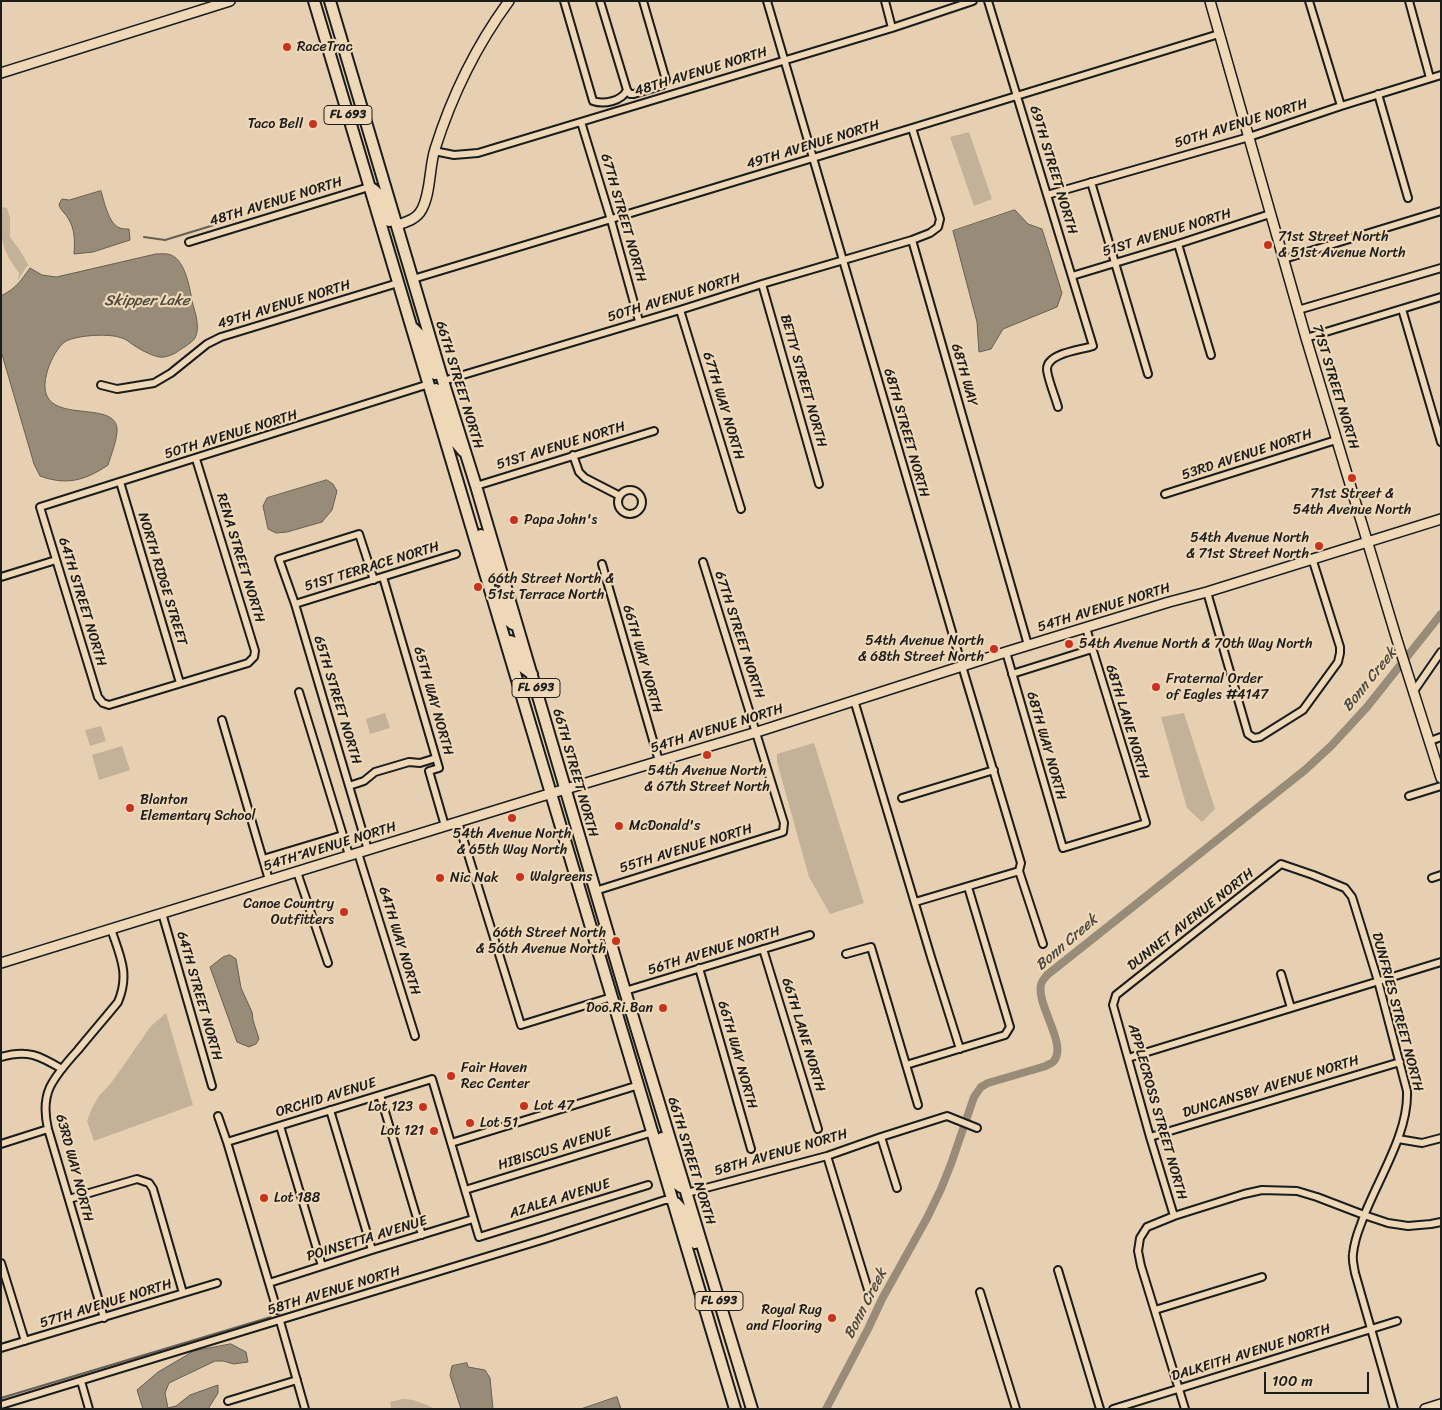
<!DOCTYPE html>
<style>
body{margin:0}
#map{position:relative;width:1442px;height:1410px;overflow:hidden;background:#e6d0b1;font-family:Sriracha,sans-serif}
canvas{display:block}
.frame{position:absolute;inset:0;border:2px solid #1c1c1c;pointer-events:none}
.scale{position:absolute;left:1264px;top:1372px;width:105px;height:22px;box-sizing:border-box;border:2px solid #1c1c1c;border-top:0;padding-left:6px;font-size:15px;line-height:18px;white-space:nowrap;color:#1c1c1c;-webkit-text-stroke:4px #eed8b7;paint-order:stroke}
</style>
<div id="map">
<canvas width="1442" height="1410"></canvas>
<div class="frame"></div>
<div class="scale">100 m</div>
</div>
<script>
const context = document.querySelector('canvas').getContext('2d');
context.lineJoin = 'round';
function paint(path, color) {
  context.fillStyle = color;
  context.fill(path, 'evenodd');
}
function trace(path, color, width, dash) {
  context.strokeStyle = color;
  context.lineWidth = width;
  context.lineCap = dash ? 'butt' : 'round';
  context.setLineDash(dash || []);
  context.stroke(path);
}
function label(font, color, halo, rows, align = 'center') {
  context.font = font + ' Sriracha,sans-serif';
  context.lineWidth = 4.5;
  context.setLineDash([]);
  context.textBaseline = 'middle';
  context.strokeStyle = halo;
  context.fillStyle = color;
  for (const [text, x, y, turn = 0] of rows) {
    context.save();
    context.translate(x, y);
    context.rotate((+turn || 0) * Math.PI / 180);
    context.textAlign = isNaN(turn) ? turn : align;
    if (halo) context.strokeText(text, 0, 0);
    context.fillText(text, 0, 0);
    context.restore();
  }
}
paint(new Path2D(`
 M969 132 992 199 974 206 950 137Z
 M1 207 7 208 10 218V237L21 252 29 266H27L18 280 19 273C0 247 1 239 1 207Z
 M385 713 390 728 370 734 366 719Z
 M1184 713 1215 809 1202 822 1187 808 1161 717Z
 M101 726 106 741 90 746 85 730Z
 M814 743 864 903 830 914 809 877 777 762V754Z
 M122 746 130 770 99 780 92 755Z
 M166 1013 193 1105 94 1141 87 1121 92 1108 99 1096 111 1083 121 1069 151 1026Z
 M403 1399C414 1399 425 1404 435 1409H391L390 1402Z`), '#c4b298');
const water = new Path2D(`
 M101 191C104 201 109 225 120 228 123 229 126 229 129 229L130 240 93 252 74 254C75 241 75 229 68 218 65 213 60 210 59 204L62 199 69 200Z
 M1015 210 1028 224 1042 229 1062 293 1057 307 1003 329 991 349 979 352 977 322 953 231Z
 M156 254C160 254 167 253 171 255 186 261 190 290 193 305 196 314 200 329 195 338 191 344 182 348 177 352 172 355 165 358 159 357 150 355 139 349 132 344 129 342 126 339 122 338 110 333 78 335 66 341 58 346 51 360 48 369 28 432 113 396 117 428 118 438 111 455 108 465 86 480 67 486 40 476L34 464 1 351V296C16 288 20 282 30 268L42 275 56 277Z
 M327 480 333 484 337 491 332 510 322 522 287 532 276 533 268 529 263 506 267 498Z
 M230 955 236 959 241 988 252 1012 253 1020 259 1039 256 1044 249 1047 237 1042 210 967 223 957Z
 M231 1344 246 1352 248 1362 234 1364 223 1361H215L169 1383 165 1393 168 1408 176 1406 190 1395 218 1385V1393L208 1409H143L137 1390 158 1372 194 1351Z
 M467 1363 468 1367 485 1370 490 1378 493 1409H461L450 1375 452 1366Z
 M617 1397 621 1409H581Z`);
paint(water, '#988b77');
trace(water, '#665f53', 1);
trace(new Path2D(`
 M144 237 165 240 237 218
 M1 1398 271 1317`), '#665f53', 2);
trace(new Path2D(`
 M826 1409 868 1329 882 1299 927 1218 941 1189 951 1164 974 1097 981 1087 988 1083 1046 1066C1048 1064 1051 1064 1053 1062 1069 1046 1036 1005 1041 985 1041 982 1045 978 1047 975L1305 770 1331 746 1367 707 1441 614`), '#988b77', 8);
const street = new Path2D(`
 M564 1 593 101C604 105 622 101 627 90
 M600 1 627 90
 M767 1 962 666 1021 863 1019 871
 M885 1 892 28
 M988 1 1093 346C1081 350 1047 353 1047 369 1047 377 1056 399 1058 407
 M1309 1 1341 106
 M1409 1 1430 78
 M627 90 630 94H634L663 85 666 80 643 1
 M1378 94 1408 198
 M581 122 611 220 639 321
 M434 151 454 155 478 153 892 28 973 1
 M1091 182 1148 374
 M1047 195 1249 137 1341 106 1441 75
 M912 240 1028 645
 M189 242 369 187
 M1178 244 1211 355
 M1284 259 1441 211
 M1072 276 1178 244 1270 214
 M413 279 912 128 1219 34
 M762 284 819 484
 M1402 309 1441 442
 M680 310 741 509
 M1298 310 1441 268
 M1306 338 1441 297
 M443 381 680 310 762 284 912 240 930 233 938 227 940 219 912 128
 M101 385 117 389 154 383 171 373 207 344 221 337 398 283
 M573 455 579 472 585 478 620 496
 M196 459 255 651 254 657 248 663 109 705 103 703 98 697 40 507 429 384
 M120 482 180 683
 M476 486 654 431
 M618 502a12 12 0 1 1 24 0a12 12 0 1 1-24 0Z
 M1165 494 1336 440
 M602 564 659 761
 M1 577 56 560
 M383 577 439 768 429 771 445 826
 M1207 592 1248 734 1254 738 1260 737 1303 710 1338 662 1340 653V647L1312 558
 M295 604 456 554
 M1006 652 1063 848 1146 823 1086 628
 M1012 674 1092 649
 M1414 691 1441 652
 M299 692 349 855
 M854 700 931 957 960 1049
 M222 720 269 880
 M1430 741 1441 737
 M349 786 364 781 375 772 409 762 420 763 436 758
 M1409 796 1441 786
 M902 798 994 770
 M458 822 521 1025 612 997
 M368 850 295 604 279 559 359 534 374 580
 M358 853 415 1036
 M263 859 343 835
 M1019 871 1043 944
 M297 872 328 963
 M1432 878 1441 875
 M595 891 783 832 784 823 703 562
 M915 902 1019 871
 M162 913 212 1086
 M763 949 818 1129
 M846 954 871 947 918 1105
 M699 968 751 1149
 M1281 974 1291 1008
 M625 991 810 935
 M1 1057C28 1049 40 1056 62 1069
 M1128 1058 1441 962
 M906 1065 1005 1035 1010 1027 968 887
 M380 1095 422 1235
 M330 1110 372 1250
 M218 1116 227 1142 277 1310
 M280 1126 322 1266
 M881 1137 897 1188
 M1150 1137 1400 1062
 M1398 1139 1422 1143 1441 1138
 M227 1142 432 1079 479 1237 648 1185
 M451 1143 639 1085
 M1 1144 48 1129
 M827 1156 870 1296
 M465 1190 653 1132
 M687 1193 827 1156 881 1137 947 1116 977 1128
 M69 1199 137 1179 149 1183 153 1189 183 1293
 M1174 1216 1150 1137 1113 1005 1116 995 1281 864 1313 875 1345 888 1352 897 1378 981 1407 1091C1409 1135 1375 1183 1361 1224 1357 1234 1354 1244 1353 1254 1352 1260 1354 1267 1355 1273L1394 1409
 M1 1263 25 1341
 M1058 1270 1100 1409
 M269 1283 372 1250 473 1219
 M980 1292 1016 1409
 M1155 1310 1262 1277
 M104 1318 48 1129C45 1116 44 1100 50 1087 57 1073 68 1061 78 1050 91 1034 105 1018 118 1002 130 974 120 956 111 929
 M280 1321 305 1409
 M1 1348 217 1283
 M81 1381 89 1409
 M228 1401 297 1380
 M1 1405 545 1239 665 1200H674
 M1113 1409 1397 1321
 M1185 1409 1141 1266 1138 1251 1140 1238 1147 1227 1174 1216 1244 1194 1262 1190 1297 1191 1317 1197 1364 1215 1388 1223 1408 1226 1431 1224 1441 1222`);
const secondary = new Path2D(`
 M1210 1 1306 338 1397 640 1441 778
 M1 73 230 1
 M397 225C407 222 417 219 422 209 431 192 429 168 435 149 452 95 476 46 509 1
 M1 963 539 797 757 732 1006 652 1169 602 1207 592 1441 519
 M1425 1409 1441 1404`);
const primary = new Path2D(`
 M314 1 735 1409
 M330 1 443 381 476 486 625 991 752 1409
 M369 187C383 193 384 208 389 221
 M413 328 422 337 435 374
 M436 389 439 394 453 439 463 451
 M481 535 494 575 498 579 504 580
 M495 593C506 601 501 623 517 625
 M506 642 510 641 513 642 521 666 532 674
 M662 1138 677 1184 681 1187
 M676 1203 685 1213 695 1243`);
trace(street, '#1c1c1c', 10);
trace(secondary, '#1c1c1c', 12);
trace(primary, '#1c1c1c', 14);
trace(street, '#eed8b7', 6);
trace(secondary, '#eed8b7', 9);
trace(primary, '#eed8b7', 10);
for (const [x, y, r, color] of [
 [287,47,5,"#c8321e"],
 [313,124,5,"#c8321e"],
 [1268,245,5,"#c8321e"],
 [1352,478,5,"#c8321e"],
 [514,520,5,"#c8321e"],
 [1319,546,5,"#c8321e"],
 [478,587,5,"#c8321e"],
 [1069,644,5,"#c8321e"],
 [994,649,5,"#c8321e"],
 [1156,687,5,"#c8321e"],
 [707,755,5,"#c8321e"],
 [130,808,5,"#c8321e"],
 [512,818,5,"#c8321e"],
 [619,826,5,"#c8321e"],
 [520,877,5,"#c8321e"],
 [440,878,5,"#c8321e"],
 [344,912,5,"#c8321e"],
 [616,941,5,"#c8321e"],
 [663,1008,5,"#c8321e"],
 [451,1076,5,"#c8321e"],
 [524,1106,5,"#c8321e"],
 [423,1107,5,"#c8321e"],
 [470,1123,5,"#c8321e"],
 [434,1131,5,"#c8321e"],
 [264,1198,5,"#c8321e"],
 [832,1318,5,"#c8321e"]
]) {
  const dot = new Path2D();
  dot.arc(x, y, r, 0, 2 * Math.PI);
  context.fillStyle = color;
  context.fill(dot);
  trace(dot, '#eed8b7', 2);
}
for (const [x, y, w] of [
 [348,115,48],
 [536,688,48],
 [719,1301,48]
]) {
  const box = new Path2D();
  box.roundRect(x - w / 2, y - 9.5, w, 19, 4);
  context.fillStyle = '#eed8b7';
  context.fill(box);
  trace(box, '#1c1c1c', 1);
}
label('bold 12px', '#1c1c1c', null, [
 ["FL 693",348,115],
 ["FL 693",536,688],
 ["FL 693",719,1301]
]);
label('14px', '#1c1c1c', '#eed8b7', [
 ["RaceTrac",297,47],
 ["Taco Bell",303,124,"right"],
 ["71st Street North",1278,237],
 ["& 51st Avenue North",1278,253],
 ["71st Street &",1352,494,"center"],
 ["54th Avenue North",1352,510,"center"],
 ["Papa John's",524,520],
 ["54th Avenue North",1309,538,"right"],
 ["& 71st Street North",1309,554,"right"],
 ["66th Street North &",488,579],
 ["51st Terrace North",488,595],
 ["54th Avenue North",984,641,"right"],
 ["& 68th Street North",984,657,"right"],
 ["54th Avenue North & 70th Way North",1079,644],
 ["Fraternal Order",1166,679],
 ["of Eagles #4147",1166,695],
 ["54th Avenue North",707,771,"center"],
 ["& 67th Street North",707,787,"center"],
 ["Blanton",140,800],
 ["Elementary School",140,816],
 ["McDonald's",629,826],
 ["54th Avenue North",512,834,"center"],
 ["& 65th Way North",512,850,"center"],
 ["Walgreens",530,877],
 ["Nic Nak",450,878],
 ["Canoe Country",334,904,"right"],
 ["Outfitters",334,920,"right"],
 ["66th Street North",606,933,"right"],
 ["& 56th Avenue North",606,949,"right"],
 ["Doo.Ri.Ban",653,1008,"right"],
 ["Fair Haven",461,1068],
 ["Rec Center",461,1084],
 ["Lot 47",534,1106],
 ["Lot 123",413,1107,"right"],
 ["Lot 51",480,1123],
 ["Lot 121",424,1131,"right"],
 ["Lot 188",274,1198],
 ["Royal Rug",822,1310,"right"],
 ["and Flooring",822,1326,"right"]
], 'left');
label('14px', '#1c1c1c', '#eed8b7', [
 ["48TH AVENUE NORTH",701,72,-17],
 ["50TH AVENUE NORTH",1241,124,-17],
 ["49TH AVENUE NORTH",813,145,-17],
 ["69TH STREET NORTH",1053,170,73],
 ["48TH AVENUE NORTH",276,202,-17],
 ["67TH STREET NORTH",623,218,74],
 ["51ST AVENUE NORTH",1167,233,-17],
 ["50TH AVENUE NORTH",674,298,-17],
 ["49TH AVENUE NORTH",284,305,-17],
 ["68TH WAY",964,375,74],
 ["BETTY STREET NORTH",803,381,74],
 ["66TH STREET NORTH",459,385,73],
 ["71ST STREET NORTH",1335,387,73],
 ["67TH WAY NORTH",723,406,73],
 ["68TH STREET NORTH",906,433,74],
 ["50TH AVENUE NORTH",231,435,-17],
 ["51ST AVENUE NORTH",561,446,-17],
 ["53RD AVENUE NORTH",1247,455,-18],
 ["RENA STREET NORTH",240,558,73],
 ["51ST TERRACE NORTH",372,567,-17],
 ["NORTH RIDGE STREET",162,579,73],
 ["64TH STREET NORTH",82,602,73],
 ["54TH AVENUE NORTH",1104,608,-17],
 ["67TH STREET NORTH",739,635,72],
 ["66TH WAY NORTH",642,659,74],
 ["65TH STREET NORTH",337,700,73],
 ["65TH WAY NORTH",433,701,74],
 ["68TH LANE NORTH",1127,722,73],
 ["54TH AVENUE NORTH",717,729,-17],
 ["68TH WAY NORTH",1046,746,74],
 ["66TH STREET NORTH",575,773,74],
 ["54TH AVENUE NORTH",330,847,-17],
 ["55TH AVENUE NORTH",686,849,-17],
 ["DUNNET AVENUE NORTH",1191,920,-38],
 ["64TH WAY NORTH",399,941,73],
 ["56TH AVENUE NORTH",714,951,-17],
 ["64TH STREET NORTH",199,996,74],
 ["DUNFRIES STREET NORTH",1397,1012,75],
 ["66TH LANE NORTH",803,1035,73],
 ["66TH WAY NORTH",737,1055,74],
 ["DUNCANSBY AVENUE NORTH",1271,1087,-17],
 ["ORCHID AVENUE",326,1098,-17],
 ["APPLECROSS STREET NORTH",1157,1112,74],
 ["HIBISCUS AVENUE",555,1149,-17],
 ["58TH AVENUE NORTH",781,1153,-16],
 ["66TH STREET NORTH",691,1161,73],
 ["63RD WAY NORTH",74,1168,75],
 ["AZALEA AVENUE",560,1199,-17],
 ["POINSETTA AVENUE",367,1239,-17],
 ["58TH AVENUE NORTH",334,1291,-17],
 ["57TH AVENUE NORTH",106,1304,-17],
 ["DALKEITH AVENUE NORTH",1251,1353,-17]
]);
label('italic 15px', '#4e4840', '#eed8b7', [
 ["Skipper Lake",147,301],
 ["Bonn Creek",1370,680,-51],
 ["Bonn Creek",1067,943,-41],
 ["Bonn Creek",866,1304,-63]
]);
</script>
